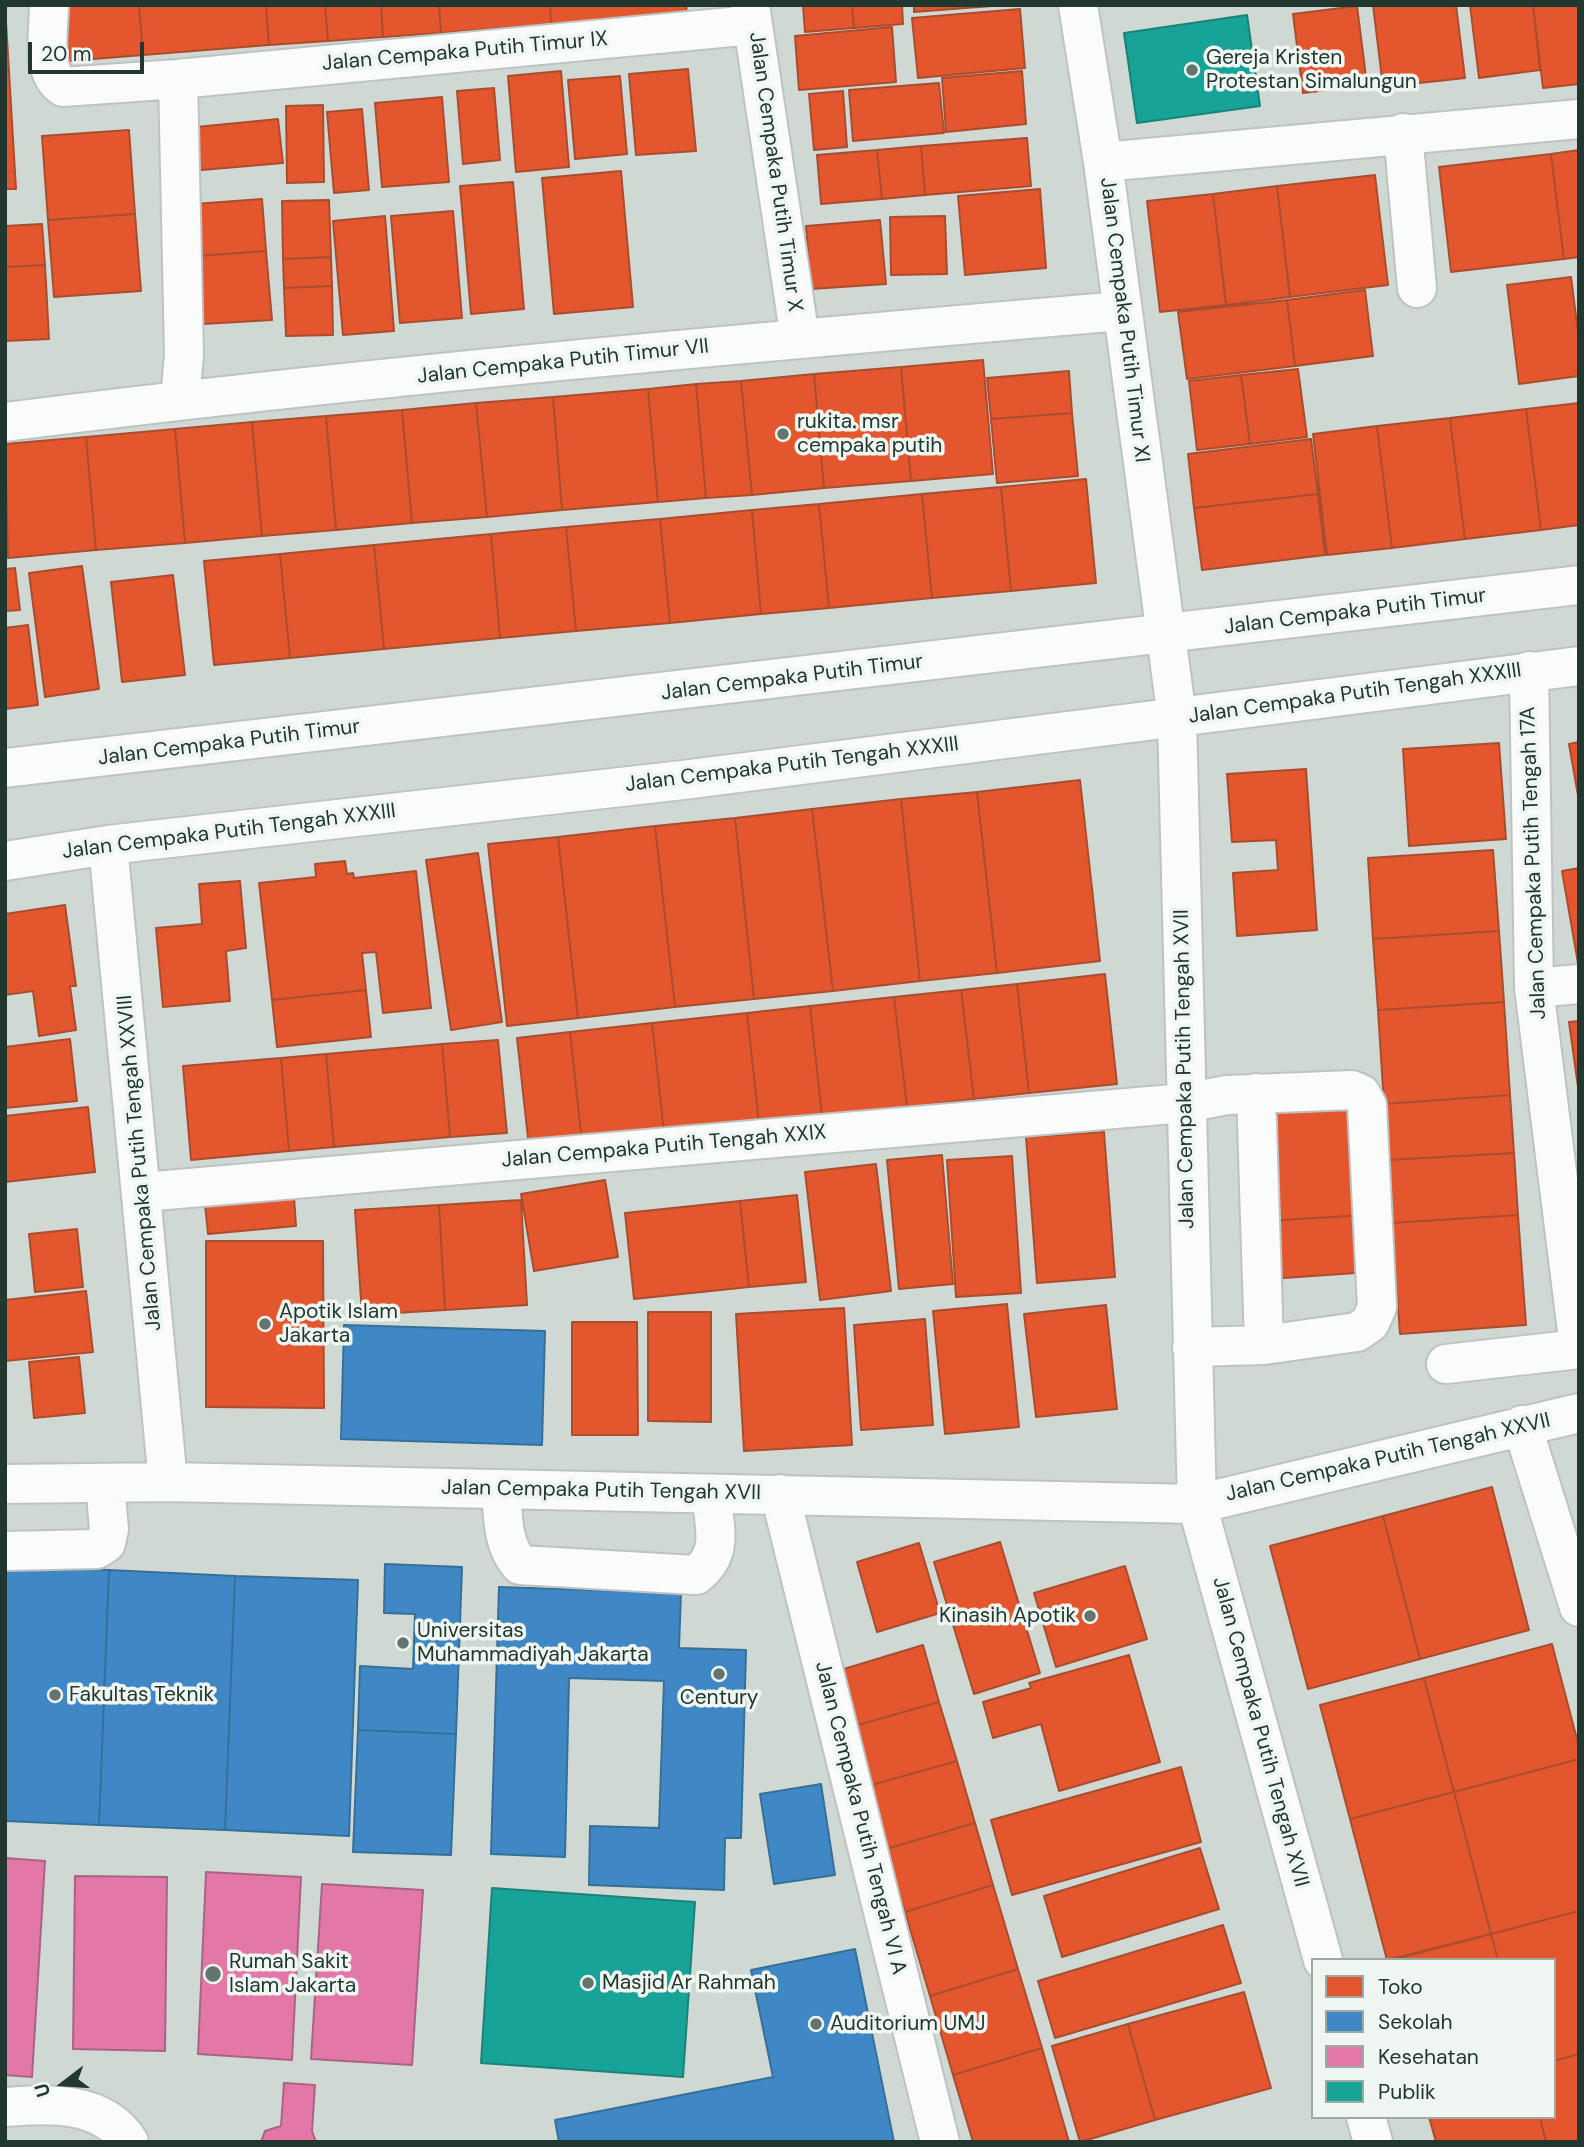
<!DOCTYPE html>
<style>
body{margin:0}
#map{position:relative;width:1584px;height:2147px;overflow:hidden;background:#e1e7e4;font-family:"DM Sans",sans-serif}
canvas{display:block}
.frame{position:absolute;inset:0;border:7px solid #213730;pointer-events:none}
.legend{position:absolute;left:1311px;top:1958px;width:245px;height:161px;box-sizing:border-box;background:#eff6f2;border:2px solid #9daaa4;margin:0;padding:9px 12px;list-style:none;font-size:21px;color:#213730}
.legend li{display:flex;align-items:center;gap:14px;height:35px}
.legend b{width:35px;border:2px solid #9daaa4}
.north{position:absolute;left:28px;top:2049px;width:70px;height:70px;-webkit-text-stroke:5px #eff6f2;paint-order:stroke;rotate:253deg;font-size:19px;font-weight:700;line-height:28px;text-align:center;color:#213730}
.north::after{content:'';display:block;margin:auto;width:24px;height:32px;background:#213730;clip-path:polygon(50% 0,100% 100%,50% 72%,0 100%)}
.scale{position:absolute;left:28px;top:42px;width:116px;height:32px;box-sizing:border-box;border:4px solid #213730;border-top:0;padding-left:9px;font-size:21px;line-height:24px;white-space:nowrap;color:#213730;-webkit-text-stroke:5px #eff6f2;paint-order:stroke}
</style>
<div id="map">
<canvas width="1584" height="2147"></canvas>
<div class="frame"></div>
<ul class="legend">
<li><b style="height:19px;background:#e4572e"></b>Toko</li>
<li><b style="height:19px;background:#3f88c5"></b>Sekolah</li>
<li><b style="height:19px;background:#e377a8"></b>Kesehatan</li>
<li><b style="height:19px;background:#17a398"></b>Publik</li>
</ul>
<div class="north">U</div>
<div class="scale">20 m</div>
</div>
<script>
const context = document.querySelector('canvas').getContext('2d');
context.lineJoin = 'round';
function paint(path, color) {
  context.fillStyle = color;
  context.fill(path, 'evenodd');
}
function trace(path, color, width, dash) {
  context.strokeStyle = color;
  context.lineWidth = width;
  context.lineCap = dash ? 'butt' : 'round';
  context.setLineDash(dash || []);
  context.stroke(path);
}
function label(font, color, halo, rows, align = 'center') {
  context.font = font + ' "DM Sans",sans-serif';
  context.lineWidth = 7;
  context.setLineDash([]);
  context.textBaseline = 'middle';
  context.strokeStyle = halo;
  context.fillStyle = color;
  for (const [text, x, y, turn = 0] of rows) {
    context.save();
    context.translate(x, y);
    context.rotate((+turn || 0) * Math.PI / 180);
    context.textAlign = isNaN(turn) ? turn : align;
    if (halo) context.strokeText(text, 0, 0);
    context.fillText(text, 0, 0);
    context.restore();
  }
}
paint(new Path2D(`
 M5 5H1579V2142H5ZM1313 1960H1554V2117H1313Z`), '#cfd8d3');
const shops = new Path2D(`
 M5 5 16 189H5Z
 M65 5H139L143 55 69 61Z
 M139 5H266L269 45 143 55Z
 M266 5H325L328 41 269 45Z
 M325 5H381L383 37 328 41Z
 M381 5H439L441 33 383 37Z
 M439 5H550L551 24 441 33Z
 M550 5H686L687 13 551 24Z
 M803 5H852L854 28 805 32Z
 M852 5H902L903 24 854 28Z
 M914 5H1005L914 12Z
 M1373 5H1456L1465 78 1383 87Z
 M1470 5H1533L1540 70 1479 78Z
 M1533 5H1579V84L1543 88Z
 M1357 6 1367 85 1303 93 1293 14Z
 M1020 9 1025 68 918 78 912 18Z
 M892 27 896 82 799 90 795 36Z
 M688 69 696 151 636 155 629 74Z
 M561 71 569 167 516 172 508 76Z
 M1022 71 1026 124 946 132 942 78Z
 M620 76 627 154 575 159 568 80Z
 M939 83 944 133 853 141 849 90Z
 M494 88 500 160 463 164 457 91Z
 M843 91 847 147 814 150 809 94Z
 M442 97 449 182 382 187 375 103Z
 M323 105 324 182 287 183 286 106Z
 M362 109 369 190 334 193 327 112Z
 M278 119 283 163 190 171 186 128Z
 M129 130 135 214 48 220 42 136Z
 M1027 138 1031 186 925 195 921 146Z
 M921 146 925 195 882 199 877 150Z
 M877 150 882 199 821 204 817 155Z
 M1579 150V257L1564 259 1551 154Z
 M1551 154 1564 259 1451 272 1439 167Z
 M621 171 633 307 554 314 542 178Z
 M1375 175 1388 285 1290 297 1277 186Z
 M513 182 524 309 471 314 460 186Z
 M1277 186 1290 297 1226 305 1213 194Z
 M1040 189 1046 268 965 275 958 196Z
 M1213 194 1226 305 1160 312 1147 201Z
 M262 199 266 251 198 256 194 204Z
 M329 200 331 257 283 259 282 201Z
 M453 211 462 318 400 323 391 216Z
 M135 214 141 291 54 297 48 220Z
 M385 216 394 331 343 335 333 221Z
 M945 216 947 274 891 275 890 217Z
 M880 220 886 284 811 289 806 226Z
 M42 224 45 265 5 267V226Z
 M266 251 272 320 203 324 198 256Z
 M331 257 332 286 284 288 283 259Z
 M45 265 49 339 5 341V267Z
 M1571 277 1579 340V376L1519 384 1507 285Z
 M332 286 333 335 286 336 284 288Z
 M1365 290 1373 356 1295 366 1287 300Z
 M1287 300 1295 366 1187 379 1178 312Z
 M983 360 993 474 911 481 901 367Z
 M901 367 911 481 824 488 814 374Z
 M1298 369 1307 437 1250 444 1241 375Z
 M1069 371 1072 413 991 419 987 378Z
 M814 374 824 488 752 495 741 381Z
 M1241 375 1250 444 1197 450 1189 381Z
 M741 381 752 495 706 498 696 384Z
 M696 384 706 498 658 502 648 389Z
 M648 389 658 502 562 510 553 397Z
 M553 397 562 510 487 517 476 403Z
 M476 403 487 517 412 523 402 410Z
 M1579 403V525L1541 530 1526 409Z
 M1526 409 1541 530 1465 539 1450 418Z
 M402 410 412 523 336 530 326 416Z
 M1072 413 1078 476 997 483 991 419Z
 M326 416 336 530 262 536 252 422Z
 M1450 418 1465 539 1392 548 1377 426Z
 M252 422 262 536 185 543 175 429Z
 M1377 426 1392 548 1327 555 1313 434Z
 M175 429 185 543 96 550 86 437Z
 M86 437 96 550 8 558 5 444Z
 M1311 439 1318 494 1194 508 1188 454Z
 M1086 479 1096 583 1011 591 1001 487Z
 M1001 487 1011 591 932 598 922 494Z
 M922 494 932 598 829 608 819 504Z
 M1318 494 1325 555 1202 570 1194 508Z
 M819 504 829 608 761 614 752 510Z
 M752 510 761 614 670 623 660 519Z
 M660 519 670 623 576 631 566 527Z
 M566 527 576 631 500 638 491 534Z
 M491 534 500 638 384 649 374 545Z
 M374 545 384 649 290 658 280 554Z
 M280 554 290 658 214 665 204 561Z
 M82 566 99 689 45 697 29 573Z
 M15 568 20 610 5 611V569Z
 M173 575 185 675 122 682 111 582Z
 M28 625 38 705 5 709V628Z
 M1579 742V801L1569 744Z
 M1499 743 1506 839 1409 846 1403 749Z
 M1306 769 1317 930 1237 936 1233 873 1278 870 1276 840 1232 842 1227 774Z
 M1080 780 1100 961 997 973 977 792Z
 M977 792 997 973 920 981 901 799Z
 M901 799 920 981 833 991 812 809Z
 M812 809 833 991 754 999 735 818Z
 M735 818 754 999 675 1007 655 826Z
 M655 826 675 1007 578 1018 558 837Z
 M558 837 578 1018 507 1026 488 844Z
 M1493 850 1499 931 1373 939 1368 858Z
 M478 853 502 1022 451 1030 426 860Z
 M345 861 347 874 353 873 354 878 416 871 431 1008 383 1013 376 952 362 953 366 990 272 1000 259 883 316 877 315 864Z
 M1579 868V963H1578L1562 871Z
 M240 881 246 948 226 951 230 1001 163 1007 156 928 202 924 199 884Z
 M65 905 76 986H70L76 1030 39 1036 33 991 5 995V914Z
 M1499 931 1504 1002 1378 1010 1373 939Z
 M1105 974 1117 1084 1029 1093 1017 984Z
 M1017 984 1029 1093 974 1099 961 990Z
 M366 990 371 1037 277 1047 272 1000Z
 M961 990 974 1099 907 1107 894 997Z
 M894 997 907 1107 822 1116 810 1006Z
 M1504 1002 1510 1095 1384 1104 1378 1010Z
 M810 1006 822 1116 759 1123 747 1013Z
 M747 1013 759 1123 664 1132 652 1023Z
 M1579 1021V1094L1569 1022Z
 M652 1023 664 1132 582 1142 570 1032Z
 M570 1032 582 1142 529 1147 517 1038Z
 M70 1039 77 1101 5 1108V1047Z
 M498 1040 507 1133 450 1137 442 1044Z
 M442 1044 450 1137 334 1147 326 1054Z
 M326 1054 334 1147 289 1151 281 1058Z
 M281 1058 289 1151 191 1160 183 1066Z
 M1510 1095 1514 1153 1388 1160 1384 1104Z
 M1358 1098 1366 1215 1265 1221 1258 1104Z
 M88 1107 95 1172 5 1182V1116Z
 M1104 1132 1115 1277 1037 1283 1026 1137Z
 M1514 1153 1518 1215 1392 1223 1388 1160Z
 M942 1155 953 1284 899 1289 887 1160Z
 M1012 1156 1021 1293 956 1297 947 1160Z
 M876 1164 891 1291 820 1300 805 1172Z
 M605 1180 618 1257 534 1271 521 1194Z
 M797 1195 806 1282 749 1287 740 1201Z
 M294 1197 296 1226 208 1234 205 1204Z
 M521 1200 527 1305 445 1310 439 1205Z
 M740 1201 749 1287 634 1299 625 1213Z
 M439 1205 445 1310 362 1315 355 1210Z
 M1366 1215 1370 1272 1269 1279 1265 1221Z
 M1518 1215 1526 1325 1400 1334 1392 1223Z
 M77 1229 83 1287 35 1292 29 1234Z
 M206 1241H323L324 1408 206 1407Z
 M86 1291 93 1352 5 1361V1300Z
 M1007 1304 1019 1427 945 1434 933 1311Z
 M1106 1305 1117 1409 1036 1417 1024 1314Z
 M844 1308 852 1445 744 1451 736 1314Z
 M648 1312H711V1422L648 1421Z
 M925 1319 933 1425 861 1430 854 1325Z
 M572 1322H637L638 1435H572Z
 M79 1357 85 1413 34 1418 29 1362Z
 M1492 1487 1529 1630 1420 1659 1383 1516Z
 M1383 1516 1420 1659 1308 1689 1270 1546Z
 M1000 1542 1040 1673 974 1694 934 1562Z
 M919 1543 940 1613 877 1632 857 1562Z
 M1125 1566 1147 1639 1056 1667 1034 1593Z
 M1552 1644 1579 1747V1759L1454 1792 1424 1678Z
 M923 1645 939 1702 851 1727 834 1672Z
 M1129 1655 1160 1762 1059 1791 1041 1724 993 1738 983 1702 1031 1688 1029 1683Z
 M1424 1678 1454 1792 1350 1819 1320 1705Z
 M939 1702 957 1761 868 1786 851 1727Z
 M1579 1759V1911L1491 1934 1454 1792Z
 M957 1761 975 1823 886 1849 868 1786Z
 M1181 1767 1201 1842 1012 1895 991 1820Z
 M1454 1792 1491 1934 1387 1960 1350 1819Z
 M975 1823 993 1885 905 1912 886 1849Z
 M1200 1848 1219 1909 1062 1957 1044 1896Z
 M993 1885 1018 1969 930 1996 905 1912Z
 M1579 1911V2054L1554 2061V1960H1498L1491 1934Z
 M1223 1925 1241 1983 1055 2038 1038 1981Z
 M1491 1934 1498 1960H1392Z
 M1018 1969 1042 2048 953 2075 930 1996Z
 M1244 1992 1271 2088 1155 2120 1128 2024Z
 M1128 2024 1155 2120 1080 2142 1052 2046Z
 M1042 2048 1069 2142H973L953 2075Z
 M1579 2054V2142H1546L1540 2117H1554V2061Z
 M1429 2117H1540L1546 2142H1436Z`);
paint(shops, '#e4572e');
trace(shops, '#aa4d2f', 2);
const schools = new Path2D(`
 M344 1325 545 1331 542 1445 341 1439Z
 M385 1564 462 1567 456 1734 358 1730 360 1666 413 1669 415 1614 384 1613Z
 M5 1566 109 1570 99 1825 5 1821Z
 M109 1570 235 1576 225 1830 99 1825Z
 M235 1576 358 1580 349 1836 225 1830Z
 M499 1587 681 1593 679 1648 746 1650 741 1838H725L724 1890 589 1885 590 1826 659 1828 664 1681 569 1678 565 1857 491 1854Z
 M358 1730 456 1734 451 1855 353 1852Z
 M821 1784 835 1875 774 1884 760 1794Z
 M855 1949 894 2142H559L555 2120 773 2077 751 1970Z`);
paint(schools, '#3f88c5');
trace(schools, '#367098', 2);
const health = new Path2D(`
 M5 1858 45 1861 32 2077 5 2075Z
 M206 1872 301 1877 292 2060 198 2054Z
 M75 1876 167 1877 165 2051 73 2049Z
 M322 1884 423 1890 412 2065 311 2059Z
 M284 2083 315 2085 312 2131 316 2142H261L265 2131 281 2126Z`);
paint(health, '#e377a8');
trace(health, '#a96484', 2);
const public = new Path2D(`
 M1247 15 1260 106 1137 123 1124 33Z
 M492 1888 695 1902 683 2077 481 2063Z`);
paint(public, '#17a398');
trace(public, '#1a8379', 2);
const minor = new Path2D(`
 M49 5C49 31 40 71 63 87L178 79 753 25
 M750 5 800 339
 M1078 5 1103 162 1177 718 1197 1504 1323 1960
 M178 79 184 355 180 400
 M1403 133 1417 288
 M1103 162 1579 119
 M5 422C376 375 749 343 1121 311
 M1529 671 1534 988 1579 1347
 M5 768 1579 585
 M108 845 168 1482
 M5 861 108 845 683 780 1579 666
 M1534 988 1579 984
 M1256 1093 1264 1345
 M143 1192 1185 1103 1227 1095 1352 1090 1361 1094 1367 1105 1377 1307 1370 1323 1357 1332 1264 1345 1192 1347
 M1446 1364 1579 1349
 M1522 1425 1579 1607
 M5 1484 168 1482 1197 1504 1579 1413
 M501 1490C503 1517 502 1544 520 1565L696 1575C725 1553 714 1526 711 1494
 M780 1494 940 2142
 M5 1551 97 1549 106 1543 109 1529 105 1483
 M5 2107C49 2104 102 2100 129 2142
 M1366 2117 1373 2142`);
trace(minor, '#bec3c1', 42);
trace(minor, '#fafbfb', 38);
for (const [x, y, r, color] of [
 [1192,70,7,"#64756f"],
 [783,434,7,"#64756f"],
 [265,1324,7,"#64756f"],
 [1090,1616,7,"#64756f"],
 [403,1643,7,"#64756f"],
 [719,1674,7,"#64756f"],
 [55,1695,7,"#64756f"],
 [213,1974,9,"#64756f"],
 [588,1983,7,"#64756f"],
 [816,2024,7,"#64756f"]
]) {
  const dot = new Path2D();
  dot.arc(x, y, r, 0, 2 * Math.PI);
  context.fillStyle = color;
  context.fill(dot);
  trace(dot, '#eff6f2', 2.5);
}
label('21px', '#213730', '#eff6f2', [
 ["Jalan Cempaka Putih Timur IX",465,52,-5],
 ["Jalan Cempaka Putih Timur X",775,172,82],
 ["Jalan Cempaka Putih Timur XI",1124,320,83],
 ["Jalan Cempaka Putih Timur VII",563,362,-6],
 ["Jalan Cempaka Putih Timur",1355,612,-7],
 ["Jalan Cempaka Putih Timur",792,678,-7],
 ["Jalan Cempaka Putih Tengah XXXIII",1355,694,-8],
 ["Jalan Cempaka Putih Timur",229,743,-7],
 ["Jalan Cempaka Putih Tengah XXXIII",792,765,-7],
 ["Jalan Cempaka Putih Tengah XXXIII",229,832,-7],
 ["Jalan Cempaka Putih Tengah 17A",1534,863,-92],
 ["Jalan Cempaka Putih Tengah XVII",1185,1069,-91],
 ["Jalan Cempaka Putih Tengah XXIX",664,1147,-5],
 ["Jalan Cempaka Putih Tengah XXVIII",140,1163,-95],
 ["Jalan Cempaka Putih Tengah XXVII",1388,1458,-13],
 ["Jalan Cempaka Putih Tengah XVII",601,1491,1],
 ["Jalan Cempaka Putih Tengah XVII",1260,1732,75],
 ["Jalan Cempaka Putih Tengah VI A",860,1818,76]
]);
label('21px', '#213730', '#eff6f2', [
 ["Gereja Kristen",1206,58],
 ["Protestan Simalungun",1206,82],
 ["rukita. msr",797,422],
 ["cempaka putih",797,446],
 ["Apotik Islam",279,1312],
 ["Jakarta",279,1336],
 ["Kinasih Apotik",1076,1616,"right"],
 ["Universitas",417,1631],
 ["Muhammadiyah Jakarta",417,1655],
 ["Fakultas Teknik",69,1695],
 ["Century",719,1698,"center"],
 ["Rumah Sakit",229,1962],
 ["Islam Jakarta",229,1986],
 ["Masjid Ar Rahmah",602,1983],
 ["Auditorium UMJ",830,2024]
], 'left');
</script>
